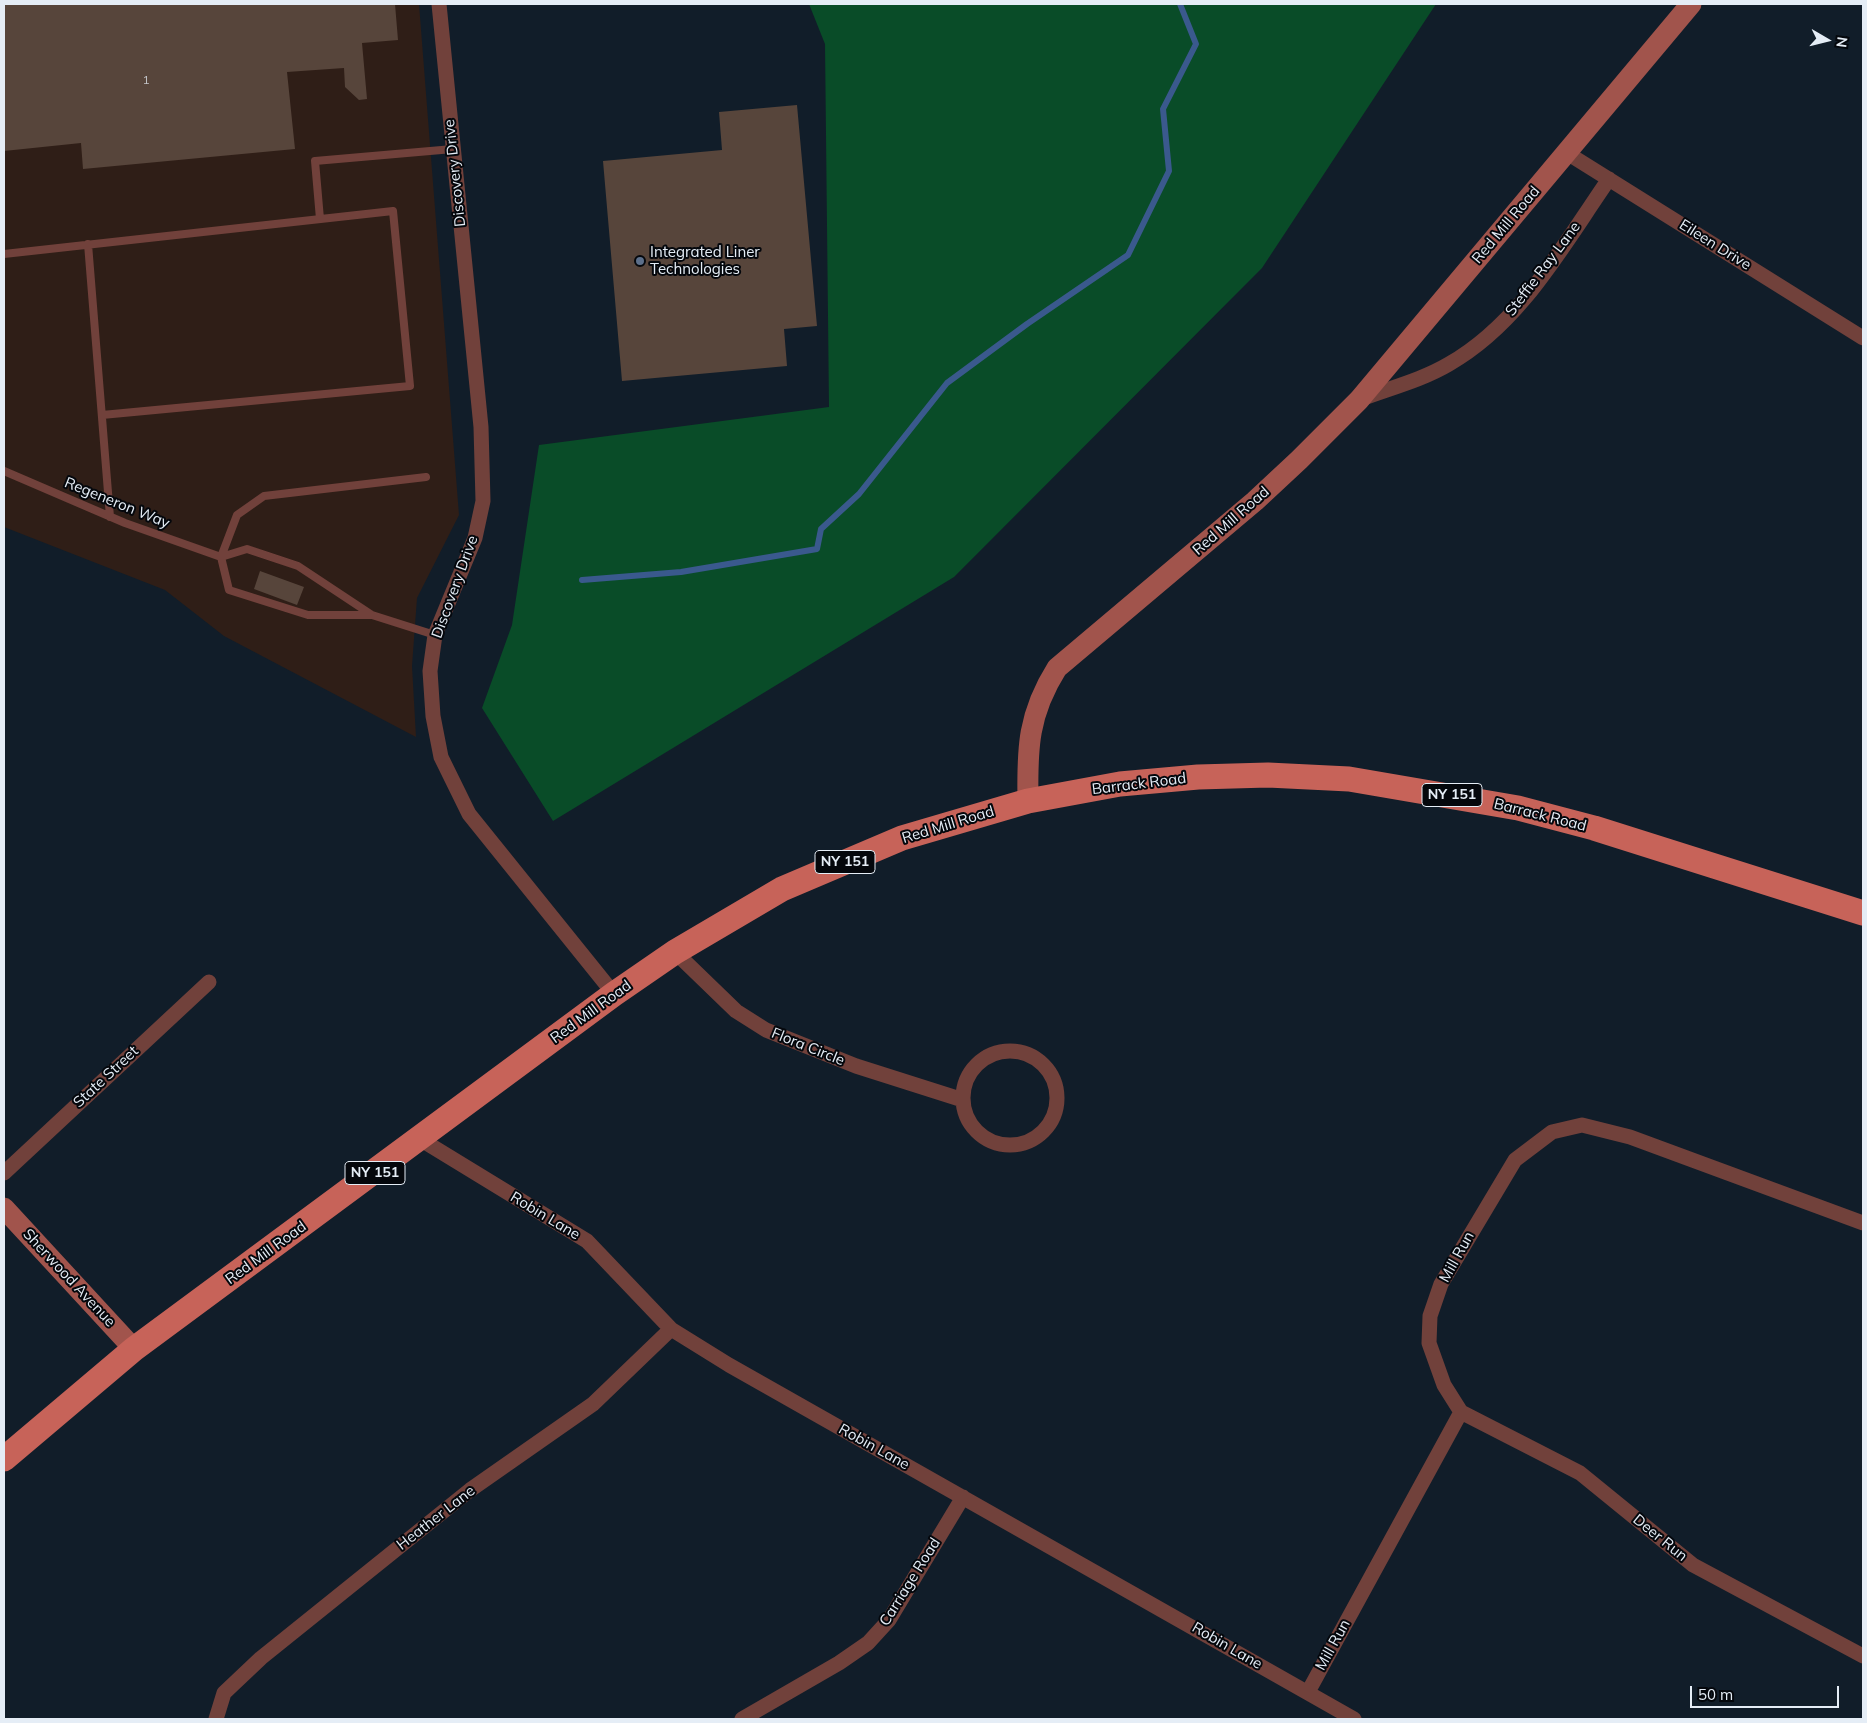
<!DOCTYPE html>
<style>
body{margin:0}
#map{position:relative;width:1867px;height:1723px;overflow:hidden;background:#111d29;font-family:Mulish,sans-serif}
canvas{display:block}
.frame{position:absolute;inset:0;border:5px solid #e5edf6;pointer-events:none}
.north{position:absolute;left:1802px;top:15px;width:50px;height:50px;-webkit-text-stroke:4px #04070c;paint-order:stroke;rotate:98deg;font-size:14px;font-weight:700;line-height:20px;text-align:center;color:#e5edf6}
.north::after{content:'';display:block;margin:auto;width:18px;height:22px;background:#e5edf6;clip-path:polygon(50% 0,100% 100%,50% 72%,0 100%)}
.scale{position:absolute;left:1690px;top:1686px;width:149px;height:22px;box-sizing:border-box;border:2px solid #e5edf6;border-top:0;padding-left:6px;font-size:15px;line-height:18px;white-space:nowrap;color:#e5edf6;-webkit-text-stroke:4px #04070c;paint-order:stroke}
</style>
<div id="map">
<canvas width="1867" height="1723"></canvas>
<div class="frame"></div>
<div class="north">N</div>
<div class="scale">50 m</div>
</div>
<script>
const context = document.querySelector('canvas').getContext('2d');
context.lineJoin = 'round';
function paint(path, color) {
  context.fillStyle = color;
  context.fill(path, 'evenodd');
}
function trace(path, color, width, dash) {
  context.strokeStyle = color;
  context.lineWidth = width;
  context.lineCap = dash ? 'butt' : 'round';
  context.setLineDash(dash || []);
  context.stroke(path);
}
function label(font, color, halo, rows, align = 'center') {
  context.font = font + ' Mulish,sans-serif';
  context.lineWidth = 4;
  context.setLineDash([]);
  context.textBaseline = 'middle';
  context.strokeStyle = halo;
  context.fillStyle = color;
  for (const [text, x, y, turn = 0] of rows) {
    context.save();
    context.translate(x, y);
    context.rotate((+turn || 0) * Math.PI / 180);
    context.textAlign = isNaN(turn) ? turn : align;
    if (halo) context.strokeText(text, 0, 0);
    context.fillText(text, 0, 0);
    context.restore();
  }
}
paint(new Path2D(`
 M4 4H419L459 515 417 598 412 666 416 737 224 636 165 590 4 527Z`), '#2f1e17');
paint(new Path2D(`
 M809 4H1436L1262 268 954 577 553 821 482 708 512 625 539 445 829 407 825 44Z`), '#094c28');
trace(new Path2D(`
 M582 580 681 572 817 549 821 529 859 494 947 383 1027 324 1128 255 1169 171 1163 109 1196 44 1180 4`), '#3a598d', 6);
paint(new Path2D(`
 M4 4H395L398 40 362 43 367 99 359 100 345 87 344 68 287 72 295 149 83 169 81 143 4 151Z
 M797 105 817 326 784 329 787 366 622 381 603 161 722 150 719 112Z
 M260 571 304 587 297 605 254 589Z`), '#57453b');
trace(new Path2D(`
 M320 219 315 161 453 149
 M88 244 110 517
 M4 254 393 211 410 386 102 415
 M4 471 125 523 221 557 247 549 298 566 372 615 435 635
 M221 557 237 515 264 496 426 477
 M221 557 229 590 308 615H371`), '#71413b', 8);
trace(new Path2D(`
 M439 4 481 427 483 501 475 538 435 635 430 671 433 716 441 757 469 814 614 994
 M1567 153 1863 338
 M1361 399C1390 388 1422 380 1449 364 1521 323 1563 245 1609 179
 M675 952 736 1011 766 1030 856 1066 963 1100
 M963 1098a47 47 0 1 1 94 0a47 47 0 1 1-94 0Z
 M420 1139 587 1241 671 1329 729 1365 1354 1719
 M4 1173 209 982
 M1461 1412 1580 1473 1693 1565 1863 1656
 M1308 1692 1461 1412 1444 1385 1429 1343 1430 1316 1441 1284 1515 1160 1552 1132 1582 1125 1630 1137 1863 1223
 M216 1719 224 1693 261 1658 470 1490 593 1404 671 1329
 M742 1719 839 1663 868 1643 889 1620 963 1497`), '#71413b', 15);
trace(new Path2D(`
 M1028 801C1027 748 1028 714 1057 668L1255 501 1299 460 1359 400 1691 4
 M4 1208 134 1349`), '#a1544c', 21);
trace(new Path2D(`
 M4 1459 134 1349 614 994 675 952 782 889 902 838 1028 801 1120 784 1198 777 1268 775 1349 779 1518 808 1594 828 1863 913`), '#c76359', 25);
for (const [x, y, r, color] of [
 [640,261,5,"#5c6f8a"]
]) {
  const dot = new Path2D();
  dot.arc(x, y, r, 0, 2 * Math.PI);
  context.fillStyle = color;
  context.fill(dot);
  trace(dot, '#04070c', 2);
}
label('12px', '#c2c3c7', null, [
 ["1",146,80]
]);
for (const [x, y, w] of [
 [1452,795,60],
 [845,862,60],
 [375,1173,60]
]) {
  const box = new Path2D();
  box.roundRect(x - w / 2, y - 11.5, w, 23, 4);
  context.fillStyle = '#04070c';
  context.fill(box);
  trace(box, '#e5edf6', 1);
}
label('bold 14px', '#e5edf6', null, [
 ["NY 151",1452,795],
 ["NY 151",845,862],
 ["NY 151",375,1173]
]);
label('15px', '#e5edf6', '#04070c', [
 ["Discovery Drive",455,173,-96],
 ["Red Mill Road",1506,225,-50],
 ["Eileen Drive",1715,245,32],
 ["Steffie Ray Lane",1543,269,-53],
 ["Regeneron Way",117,503,22],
 ["Red Mill Road",1231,521,-41],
 ["Discovery Drive",455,587,-70],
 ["Barrack Road",1139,784,-7],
 ["Barrack Road",1540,815,14],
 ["Red Mill Road",948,825,-17],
 ["Red Mill Road",591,1012,-36],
 ["Flora Circle",808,1047,22],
 ["State Street",106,1077,-43],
 ["Robin Lane",545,1216,31],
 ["Red Mill Road",266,1253,-36],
 ["Mill Run",1457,1257,-61],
 ["Sherwood Avenue",69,1278,47],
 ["Robin Lane",874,1447,29],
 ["Heather Lane",436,1518,-38],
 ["Deer Run",1660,1538,39],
 ["Carriage Road",910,1582,-58],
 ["Mill Run",1333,1645,-61],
 ["Robin Lane",1227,1646,30]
]);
label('15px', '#e5edf6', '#04070c', [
 ["Integrated Liner",650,252],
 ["Technologies",650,269]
], 'left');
</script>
